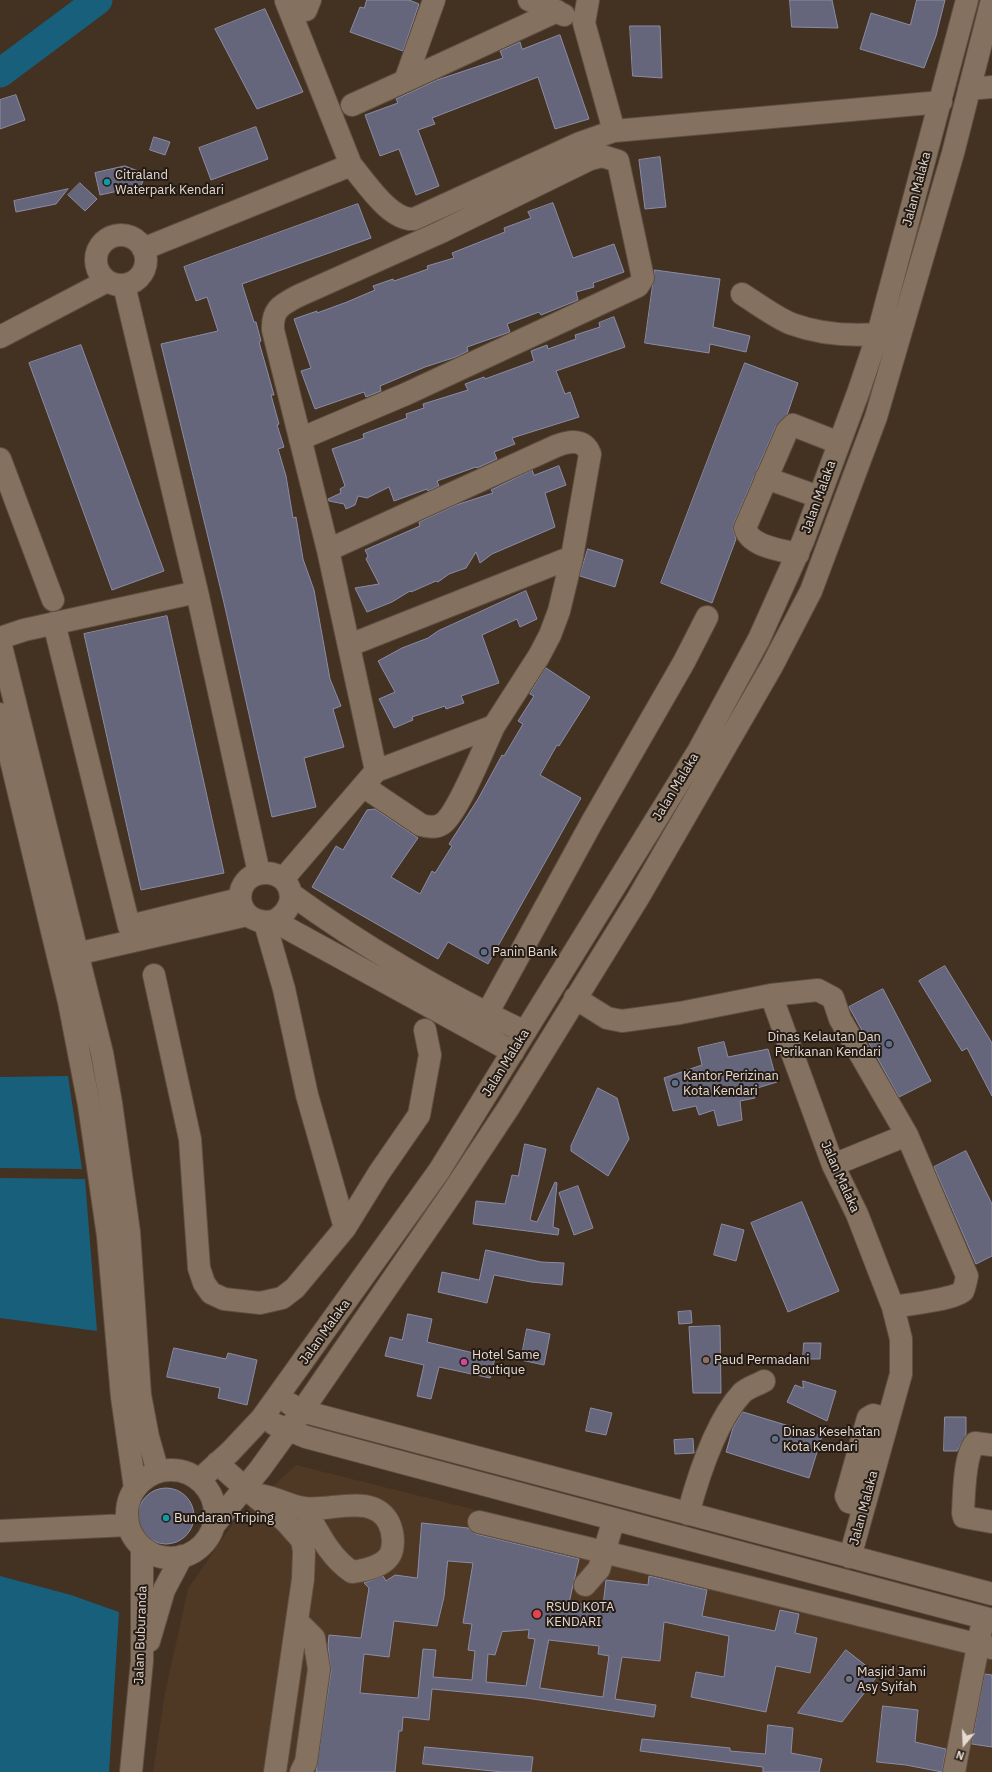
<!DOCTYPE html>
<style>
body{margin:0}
#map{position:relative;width:992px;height:1772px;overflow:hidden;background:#433122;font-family:"IBM Plex Sans",sans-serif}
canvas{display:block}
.north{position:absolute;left:944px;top:1724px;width:40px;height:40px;-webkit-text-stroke:3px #231b14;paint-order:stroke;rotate:199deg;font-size:11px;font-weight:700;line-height:16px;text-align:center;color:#e5d9d0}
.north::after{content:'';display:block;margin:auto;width:14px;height:18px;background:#e5d9d0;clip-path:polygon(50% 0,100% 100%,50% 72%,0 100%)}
</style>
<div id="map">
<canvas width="992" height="1772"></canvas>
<div class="north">N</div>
</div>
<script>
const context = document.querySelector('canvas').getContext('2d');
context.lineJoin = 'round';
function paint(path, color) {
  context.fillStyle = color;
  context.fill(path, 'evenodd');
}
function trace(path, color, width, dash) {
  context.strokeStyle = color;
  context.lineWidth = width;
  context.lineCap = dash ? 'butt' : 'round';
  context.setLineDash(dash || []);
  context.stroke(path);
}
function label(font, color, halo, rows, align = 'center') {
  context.font = font + ' "IBM Plex Sans",sans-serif';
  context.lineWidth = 4;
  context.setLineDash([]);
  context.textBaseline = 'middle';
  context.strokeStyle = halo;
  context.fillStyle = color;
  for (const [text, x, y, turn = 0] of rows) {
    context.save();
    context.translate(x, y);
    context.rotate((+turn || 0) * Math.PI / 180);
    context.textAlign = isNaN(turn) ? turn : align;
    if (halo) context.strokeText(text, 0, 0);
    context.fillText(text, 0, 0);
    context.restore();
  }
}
paint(new Path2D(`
 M296 1465 992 1639V1772H153L165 1693 188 1589 233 1523Z`), '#4f3824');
paint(new Path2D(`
 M68 1076 82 1169 0 1168V1077Z
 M0 1178 85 1179 97 1331 0 1318Z
 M0 1576 71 1595 119 1612 109 1772H0Z`), '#185f7c');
trace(new Path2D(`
 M0 73 98 0`), '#185f7c', 29);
const building = new Path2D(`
 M367 0H409L419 4 403 51 350 32 360 7 364 8Z
 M790 0H832L838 28 792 27Z
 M917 0H945L936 36 924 68 860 49 871 13 910 25Z
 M265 9 303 92 257 109 215 29Z
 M630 26H660L662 78 633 76Z
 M560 35 589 119 555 129 538 77 432 118 435 124 418 130 439 186 416 195 399 149 380 156 365 115 398 103 396 99 437 80 503 58 500 51 520 42 522 49Z
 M16 95 25 120 0 129V100Z
 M256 127 268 159 211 180 199 148Z
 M154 137 170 142 165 155 150 150Z
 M660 157 666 207 645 209 639 160Z
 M125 166 146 174 137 195 123 190 100 195 95 173Z
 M80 183 97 199 85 211 68 195Z
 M68 189 56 204 16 212 14 201Z
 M553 203 573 258 614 244 624 272 593 283 594 287 576 292 578 300 541 315 539 312 507 324 510 332 467 347 468 351 456 357 425 367 380 386 381 391 366 397 364 392 315 409 301 371 311 368 294 319 317 311V313L347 302 375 290 373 286 393 279 394 281 428 269 427 266 454 258 452 253 505 232 504 228 531 218 528 212Z
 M358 204 371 238 242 284 254 322H256L261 341 259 342 274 395H271L279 424 277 425 284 447 278 449 286 476 293 518 296 517 303 559 314 590 330 679 341 706 333 709 344 747 304 758 316 807 272 817 224 603 161 344 218 331 207 297 196 301 184 267Z
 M655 270 720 279 713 327 750 336 746 352 710 344 709 353 645 343Z
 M614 317 625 347 556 371 565 394 570 392 579 417 512 438 515 444 494 452 497 459 477 468 476 467 437 481 439 486 428 491 427 489 394 501 389 487 367 498 358 496 355 505 346 509 344 504 329 501 328 499 341 493 340 489 345 486 332 449 364 438 363 434 407 418 406 414 424 408 423 404 468 390 465 384 484 377 485 379 534 361 531 351 547 345 548 349 576 339 575 335 600 327 599 323Z
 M81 345 164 571 112 590 29 363Z
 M745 363 798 383 787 415 776 426 734 523 733 529 736 539 712 603 661 583Z
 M559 466 566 485 545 493 555 527 492 554 480 563 476 552 466 568 449 574 438 582 436 581 411 592 410 591 392 602 367 612 355 588 379 584 366 559 368 556 365 550 420 526 419 522 456 505 493 493 491 490 532 470 534 475Z
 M588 549 623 560 615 587 580 576Z
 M526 591 537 619 520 627 517 619 482 635 499 683 461 696 464 703 446 709 445 706 412 717 413 720 394 728 379 699 395 692 378 661 402 648 428 638 438 631Z
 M167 616 224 873 141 890 84 634Z
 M546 668 590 697 559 746 557 745 540 775 581 798 488 964 448 942 438 959 312 887 336 846 343 850 367 810 375 809 418 838 391 877 420 894 432 871 435 873 452 846 449 844 478 799 502 755 504 756 523 724 518 721 534 696 530 694Z
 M945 966 992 1043V1096L967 1048 962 1051 919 981Z
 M883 989 931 1081 899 1097 849 1007Z
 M724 1042 728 1057 768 1049 777 1082 754 1089 755 1098 740 1101 742 1120 718 1126 714 1110 699 1115 696 1106 673 1111 664 1078 702 1065 698 1048Z
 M598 1088 617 1098 629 1139 608 1176 571 1151V1146Z
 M525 1144 546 1149 530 1220 537 1222 555 1182 557 1183 553 1227 559 1229 558 1235 473 1224 476 1201 505 1204 512 1175 518 1176Z
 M966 1151 992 1204V1256L976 1264 934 1167Z
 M578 1186 593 1228 574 1235 559 1193Z
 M802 1202 839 1291 788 1312 751 1223Z
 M722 1224 744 1230 736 1261 714 1255Z
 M486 1250 541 1262 564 1263 562 1285 531 1282 494 1275 487 1303 438 1292 442 1272 479 1280Z
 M691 1311 692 1323 679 1324 678 1312Z
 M408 1314 432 1319 427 1342 495 1358 490 1378 439 1367 431 1399 417 1396 424 1365 385 1356 390 1337 402 1340Z
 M720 1326 721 1393H693L689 1327Z
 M527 1329 550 1334 544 1365 521 1360Z
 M804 1343H821L820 1359H803Z
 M174 1348 226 1359 228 1353 257 1360 247 1405 218 1398 220 1388 167 1377Z
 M803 1381 836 1391 827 1421 787 1402 795 1385 803 1388Z
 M591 1408 612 1413 606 1435 586 1431Z
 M743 1412 822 1436 809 1478 726 1452 733 1428Z
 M945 1417H966V1435L957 1451H944Z
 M693 1439 694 1453 675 1454 674 1440Z
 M138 1516a28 28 0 1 1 56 0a28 28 0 1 1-56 0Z
 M422 1523 468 1528 476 1534 579 1559 569 1603 603 1606 606 1580 648 1585 649 1576 707 1590 702 1616 775 1631 780 1610 799 1614 795 1633 817 1638 810 1673 776 1666 766 1712 691 1697 696 1672 724 1677 729 1636 664 1622 660 1661 622 1657 615 1699 656 1705 654 1717 526 1698 432 1689 429 1720 403 1717 402 1731H399L395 1772H316L331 1671 328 1646 329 1635 361 1638 369 1588 364 1583 383 1576 386 1581 395 1575 417 1578ZM448 1561 473 1563 463 1623 472 1624 468 1650 475 1651 472 1680 433 1677 436 1650 423 1649 418 1698 360 1693 364 1654 389 1657 394 1621 437 1626 444 1597ZM529 1630 528 1638 535 1639 526 1686 486 1682 488 1654 495 1655 502 1632ZM549 1640 599 1646 598 1654 609 1656 603 1697 540 1688Z
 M846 1650 878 1675 842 1722 798 1713Z
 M985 1674 992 1675V1747L972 1744Z
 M883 1706 918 1710 915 1742 946 1749 942 1772 906 1765 877 1762Z
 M768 1725 793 1728 791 1753 822 1759 819 1772H763V1767L640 1751 642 1739 730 1748V1751L765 1754Z
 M425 1747 533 1757 531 1772H503L423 1764Z`);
paint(building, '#65657c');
trace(building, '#8b8ca4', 1);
const minor = new Path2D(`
 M529 0 564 15
 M588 0 584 23 614 131
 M286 1 351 165
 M306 10 310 0
 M405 81 557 11
 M969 89 992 87
 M352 105 405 81 434 0
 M96 260a25 25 0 1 1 50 0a25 25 0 1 1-50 0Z
 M143 249 351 165C365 181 390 221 414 219L580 143 614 131 941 102
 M124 285 197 592 259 873
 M742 294C756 303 778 319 792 324 819 334 850 336 878 334
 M0 337 107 281
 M0 459 53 600
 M766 478 819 497
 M328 550 556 446C569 441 584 438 590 454L572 557 350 645
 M798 554C782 550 750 547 745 528L787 431 793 425 839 443
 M54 623 129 926
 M0 638 24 630 197 592
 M0 642 102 1053 111 1103 129 1232 140 1395 148 1437 158 1472
 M0 714 69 1002 89 1105 108 1236 122 1397 135 1488
 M376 771 494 726 539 656 550 635 559 611 572 557
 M363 786 421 825C428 827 436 828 442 824 457 815 485 745 494 726
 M283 879 376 771 328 550 273 330C272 309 281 305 298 296L441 232 590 159 602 156 618 161 643 278 638 286 406 394 300 439
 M291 894C364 947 443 993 525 1032
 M274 921C289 913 297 896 285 881 280 876 273 873 266 873 229 873 232 928 274 921L513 1052
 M265 923 284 989 307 1095 345 1228
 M134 925 240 899
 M63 957 247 915
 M154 975 190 1139 199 1268 204 1283 211 1293 224 1299 260 1303 282 1298 295 1288 345 1228 379 1173 419 1115 430 1055 425 1030
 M771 995 818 990 833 998 840 1019 907 1135 833 1165
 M575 998 607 1018 622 1021 680 1013 771 995 833 1165 857 1214 893 1307 901 1339V1374L850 1557
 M477 1032 592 822 684 662 707 617
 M893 1307C905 1305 957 1299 963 1291 965 1287 966 1280 967 1276L907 1135
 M290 1404 302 1411 317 1415 992 1594
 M274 1424 306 1437 992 1620
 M992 1445 975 1443C964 1456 964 1496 963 1513L964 1517 992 1522
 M217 1463 244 1487 285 1521 302 1540 304 1551 303 1579 275 1772
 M127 1514a44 44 0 1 1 88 0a44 44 0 1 1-88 0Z
 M199 1480 230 1452 262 1418 439 1171 699 750 759 639 803 541 858 393 878 334 967 0
 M258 1495C274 1496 288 1506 304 1508 331 1512 373 1492 389 1523 393 1532 394 1540 392 1550 388 1566 366 1570 352 1572 329 1557 318 1531 305 1509
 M864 1506 849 1502 846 1496 868 1418 873 1415 888 1419
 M688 1514C698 1477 716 1421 742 1393 747 1388 757 1385 764 1381
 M479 1522 732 1583 992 1648
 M214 1525 260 1469 302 1411 454 1190 509 1107 638 898 772 666 811 591 876 417 953 153 992 0
 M0 1531 128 1525
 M585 1585 599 1569 614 1519
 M298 1622 314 1638 319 1669 306 1762 301 1772
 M149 1641 164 1590 182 1556
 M131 1772 142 1661V1547
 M954 1772 981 1630`);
trace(minor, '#5e4f41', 24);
trace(minor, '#857160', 22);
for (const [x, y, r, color] of [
 [107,182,4,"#0f9aa8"],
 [484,952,4,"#5c6f8a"],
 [889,1044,4,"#5c6f8a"],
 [675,1083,4,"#5c6f8a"],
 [706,1360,4,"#8d6e63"],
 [464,1362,4,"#d1479c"],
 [775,1439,4,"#5c6f8a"],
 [166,1518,4,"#0f9aa8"],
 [537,1614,5,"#e0444e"],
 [849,1679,4,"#6b7280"]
]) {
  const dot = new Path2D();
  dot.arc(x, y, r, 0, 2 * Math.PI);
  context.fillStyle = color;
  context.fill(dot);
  trace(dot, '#231b14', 1.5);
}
label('13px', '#e5d9d0', '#231b14', [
 ["Citraland",115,175],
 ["Waterpark Kendari",115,190],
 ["Panin Bank",492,952],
 ["Dinas Kelautan Dan",881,1037,"right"],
 ["Perikanan Kendari",881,1052,"right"],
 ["Kantor Perizinan",683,1076],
 ["Kota Kendari",683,1091],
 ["Hotel Same",472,1355],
 ["Boutique",472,1370],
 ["Paud Permadani",714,1360],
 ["Dinas Kesehatan",783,1432],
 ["Kota Kendari",783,1447],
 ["Bundaran Triping",174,1518],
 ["RSUD KOTA",546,1607],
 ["KENDARI",546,1622],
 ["Masjid Jami",857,1672],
 ["Asy Syifah",857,1687]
], 'left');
label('13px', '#e5d9d0', '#231b14', [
 ["Jalan Malaka",917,189,-75],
 ["Jalan Malaka",819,497,-70],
 ["Jalan Malaka",676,787,-59],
 ["Jalan Malaka",506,1063,-58],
 ["Jalan Malaka",840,1177,66],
 ["Jalan Malaka",325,1332,-54],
 ["Jalan Malaka",864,1508,-75],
 ["Jalan Buburanda",141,1635,-88]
]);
</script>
